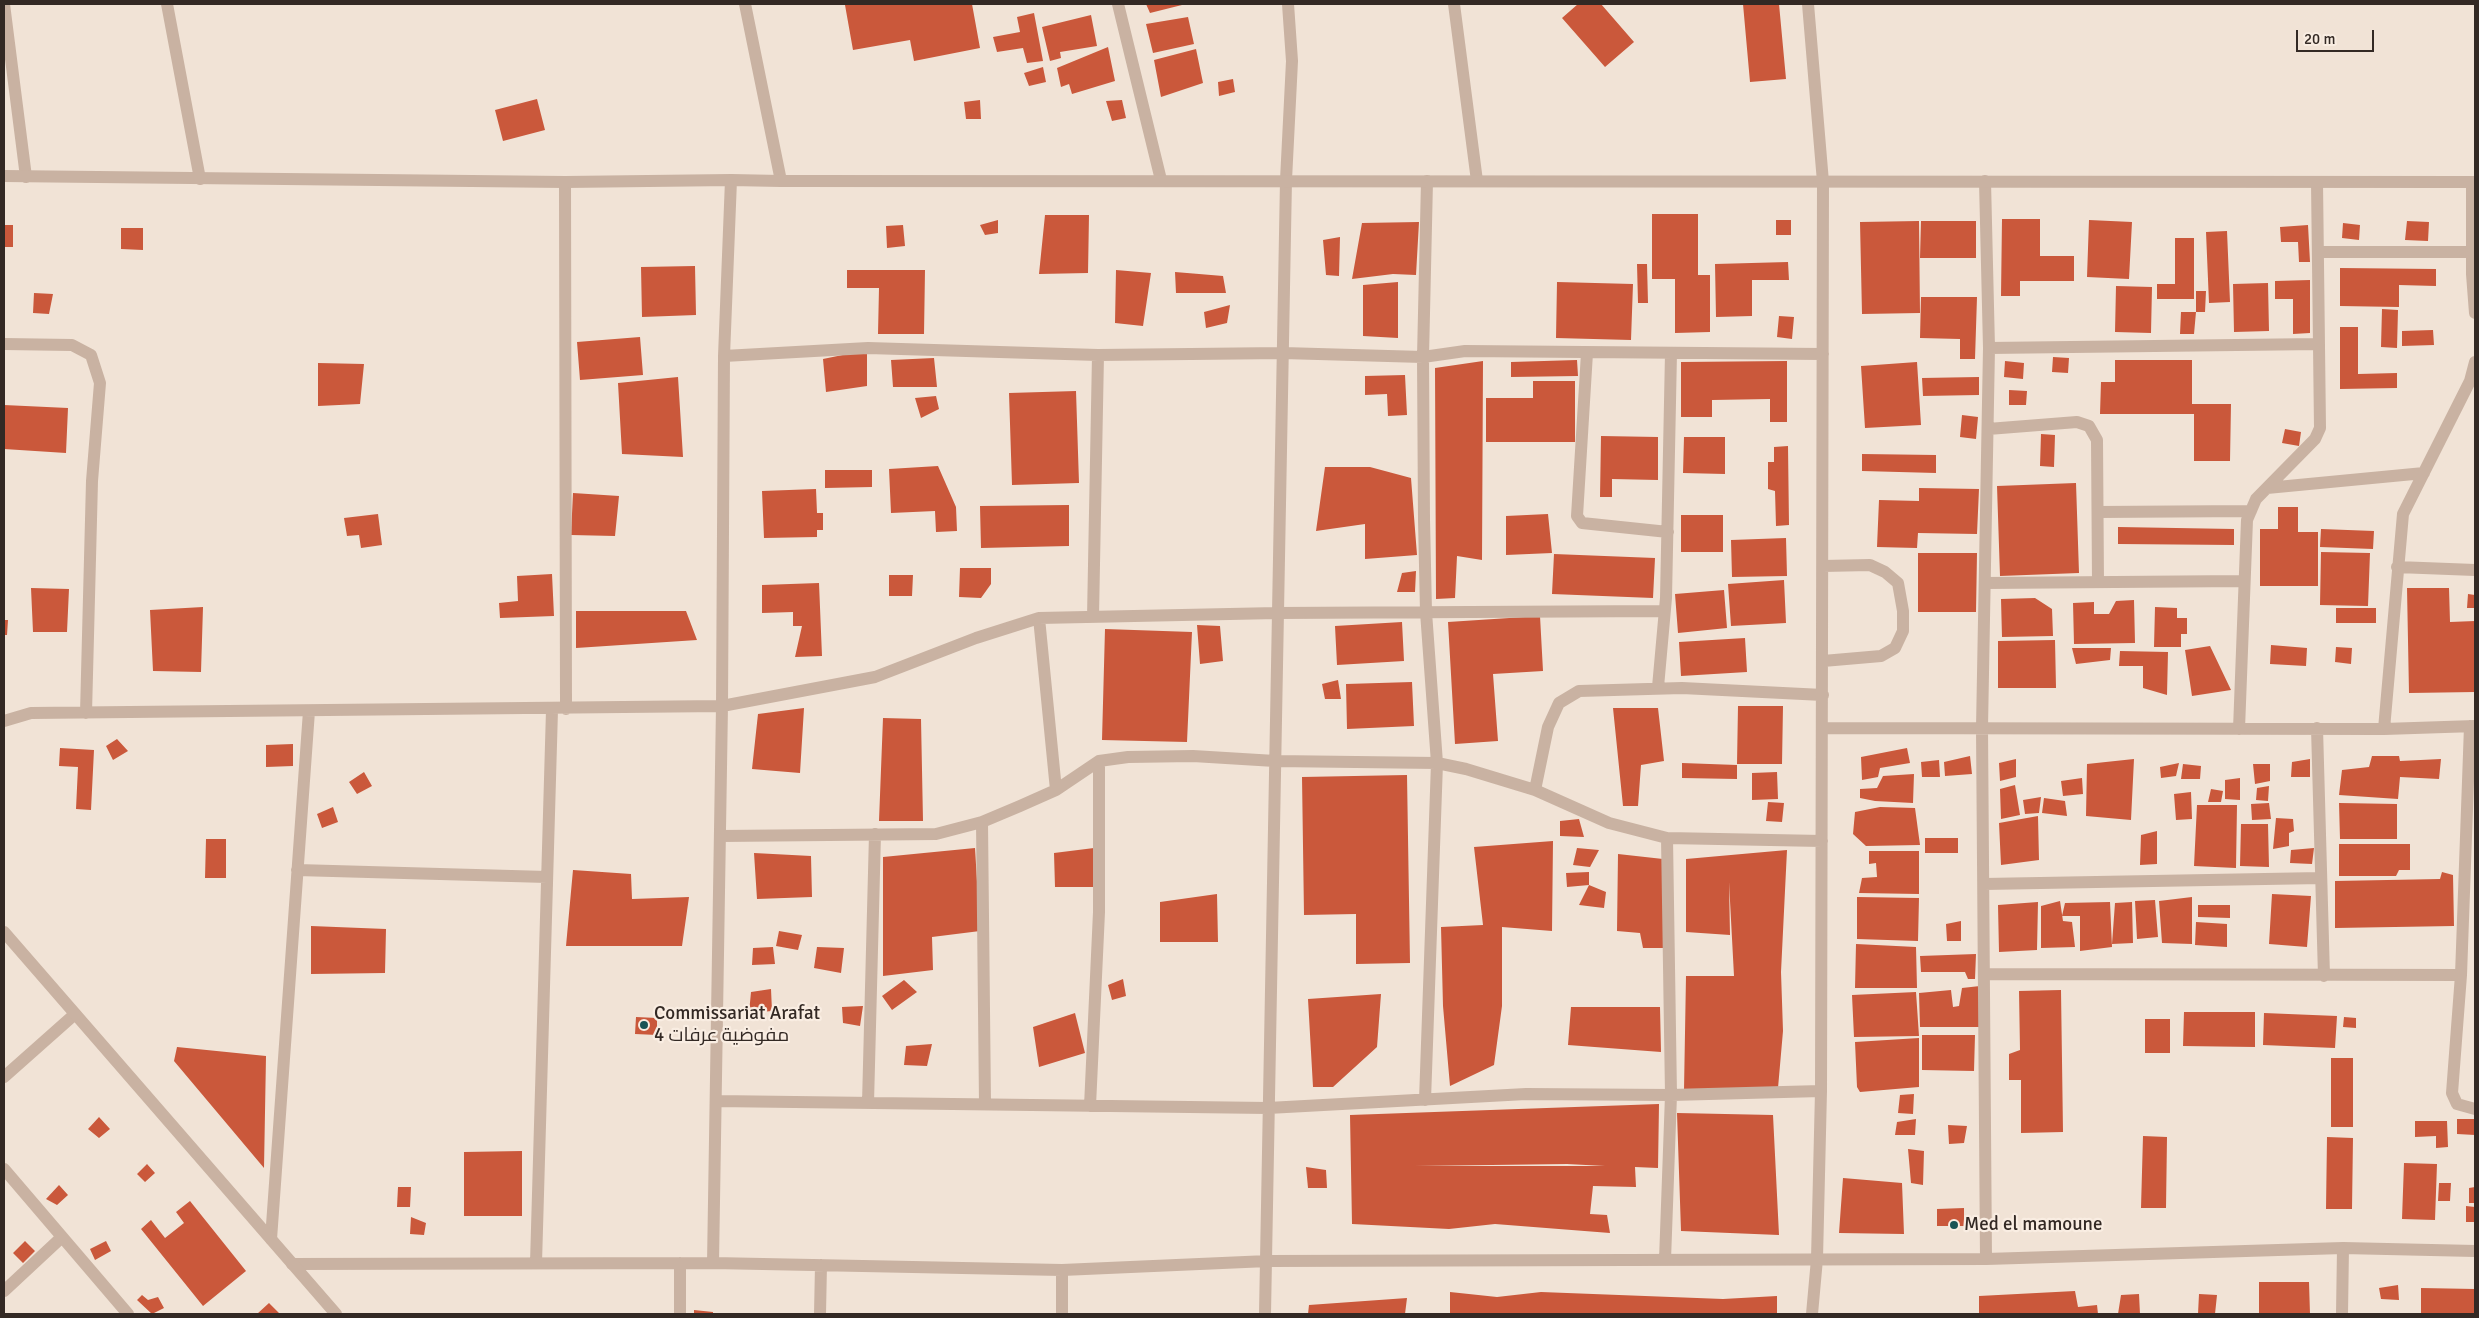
<!DOCTYPE html>
<meta charset="utf-8">
<style>
body{margin:0}
#map{position:relative;width:2479px;height:1318px;overflow:hidden;background:#f1e3d6;font-family:Signika,sans-serif}
canvas{display:block}
.frame{position:absolute;inset:0;border:5px solid #332924;pointer-events:none}
.scale{position:absolute;left:2296px;top:30px;width:78px;height:22px;box-sizing:border-box;border:2px solid #332924;border-top:0;padding-left:6px;font-size:15px;line-height:18px;white-space:nowrap;color:#332924;-webkit-text-stroke:4px #f9ede2;paint-order:stroke}
</style>
<div id="map">
<canvas width="2479" height="1318"></canvas>
<div class="frame"></div>
<div class="scale">20 m</div>
</div>
<script>
const context = document.querySelector('canvas').getContext('2d');
context.lineJoin = 'round';
function paint(path, color) {
  context.fillStyle = color;
  context.fill(path, 'evenodd');
}
function trace(path, color, width, dash) {
  context.strokeStyle = color;
  context.lineWidth = width;
  context.lineCap = dash ? 'butt' : 'round';
  context.setLineDash(dash || []);
  context.stroke(path);
}
function label(font, color, halo, rows, align = 'center') {
  context.font = font + ' Signika,Cairo,sans-serif';
  context.lineWidth = 4.5;
  context.setLineDash([]);
  context.textBaseline = 'middle';
  context.strokeStyle = halo;
  context.fillStyle = color;
  for (const [text, x, y, turn = 0] of rows) {
    context.save();
    context.translate(x, y);
    context.rotate((+turn || 0) * Math.PI / 180);
    context.textAlign = isNaN(turn) ? turn : align;
    if (halo) context.strokeText(text, 0, 0);
    context.fillText(text, 0, 0);
    context.restore();
  }
}
paint(new Path2D(`
 M851 4H972L980 48 914 61 910 40 853 50 845 5Z
 M1146 4H1186L1150 13Z
 M1578 4H1601L1634 42 1605 67 1562 18Z
 M1743 4H1779L1786 79 1750 82Z
 M1034 13 1043 61 1027 63 1023 48 997 52 993 37 1020 32 1017 17Z
 M1091 15 1097 46 1060 52 1061 58 1050 61 1042 27Z
 M1188 17 1194 44 1153 53 1146 24Z
 M1108 47 1115 81 1072 94 1069 84 1061 87 1057 68Z
 M1196 49 1203 83 1161 97 1154 60Z
 M1043 67 1046 82 1029 86 1024 73Z
 M1233 79 1235 92 1219 96 1218 82Z
 M537 99 545 130 503 141 495 110Z
 M980 100 981 119H966L964 102Z
 M1122 100 1126 118 1112 121 1106 101Z
 M1652 214H1698V275H1710V332L1675 333V279H1652Z
 M1045 215H1089L1088 273 1039 274Z
 M2002 219H2040V256H2074V281H2020V296H2001Z
 M998 220V233L985 235 980 225Z
 M1776 220H1791V235H1776Z
 M2089 220 2132 222 2129 279 2087 277Z
 M1919 221 1920 313 1862 314 1860 222Z
 M1921 221H1976V258H1920Z
 M2407 221 2429 222 2428 241 2405 240Z
 M1419 222 1416 275 1393 274 1352 279 1362 223Z
 M2343 223 2360 225 2359 240 2342 238Z
 M4 225H13V247H4Z
 M903 225 905 246 887 248 886 226Z
 M2308 225 2310 262H2299L2298 242H2281L2280 227Z
 M121 228H143V250L121 249Z
 M2227 231 2230 302 2209 303 2206 232Z
 M1340 237 1339 276 1326 275 1323 240Z
 M2175 238H2194V299H2157V284H2175Z
 M1788 262 1789 280H1752V316L1716 317 1715 264Z
 M1637 264H1647L1648 303H1638Z
 M695 266 696 315 642 317 641 267Z
 M2340 268 2436 269V286L2399 285V307L2340 306Z
 M847 270H925L924 334H878L879 288H847Z
 M1116 270 1151 273 1143 326 1115 323Z
 M1175 272 1223 276 1226 293H1176Z
 M2310 280V333L2293 334V299H2275V281Z
 M1398 282V338L1363 336V285Z
 M1557 282 1633 284 1631 340 1556 338Z
 M2268 283 2269 331 2234 332 2233 284Z
 M2116 286 2152 287 2151 333 2115 332Z
 M2196 291H2206L2205 312H2196Z
 M34 293 53 294 49 314 33 313Z
 M1921 297H1977L1975 359H1960V339L1920 338Z
 M1230 305 1227 323 1206 328 1204 312Z
 M2382 309 2398 310 2397 348 2381 347Z
 M2181 312H2196L2194 334H2180Z
 M1779 316 1794 317 1792 339 1777 337Z
 M2340 327H2358V374L2397 373V388L2340 389Z
 M2433 330 2434 345 2402 346V331Z
 M640 337 643 375 580 380 577 342Z
 M867 350V386L826 392 823 359Z
 M2053 357 2069 358 2068 373 2052 372Z
 M934 358 937 387H893L891 360Z
 M1577 360 1578 376 1511 377V362Z
 M2115 360H2192V404H2231L2230 461H2194V414H2100L2101 382H2115Z
 M1483 361 1482 560 1457 556 1455 598 1436 599 1435 368Z
 M1787 361V422H1770V399L1712 400V417H1681V362Z
 M2005 361 2024 363 2023 379 2004 377Z
 M1917 362 1921 425 1865 428 1861 366Z
 M318 363 364 364 360 404 318 406Z
 M1405 375 1407 415 1388 416 1387 394 1365 395V376Z
 M678 377 683 457 622 454 618 383Z
 M1979 377V395L1923 396 1922 378Z
 M1533 381H1575V442H1486V398H1533Z
 M2009 390 2027 391 2026 405H2009Z
 M1076 391 1079 483 1012 485 1009 393Z
 M936 396 939 409 921 418 915 398Z
 M4 405 68 408 66 453 4 449Z
 M1962 415 1978 417 1976 439 1960 437Z
 M2285 429 2301 432 2299 446 2282 443Z
 M2041 434 2055 435 2054 467 2040 466Z
 M1601 436 1658 437V480L1612 479V497H1600Z
 M1684 437H1725V474L1683 473Z
 M1788 446 1789 525 1776 526 1775 491 1768 489V462H1774V447Z
 M1862 454 1936 455V473L1862 471Z
 M938 466 956 507 957 531 936 532 935 511 891 513 889 469Z
 M1325 467H1370L1411 478 1417 555 1365 559V524L1316 531Z
 M825 470H872V487L825 488Z
 M2076 483 2079 573 2000 576 1997 486Z
 M1919 488 1979 489 1977 534 1918 533 1917 548 1877 547 1879 500 1919 501Z
 M816 489 817 513H823V530H817V537L764 538 762 491Z
 M573 493 619 496 615 536 571 535Z
 M1069 505V546L981 548 980 506Z
 M2278 507H2298V532H2318V586H2260V529H2278Z
 M378 514 382 545 361 548 359 535 347 536 344 518Z
 M1548 514 1552 553 1506 555V516Z
 M1681 515H1723V552H1681Z
 M2118 527 2234 529V545L2118 544Z
 M2321 529 2374 531 2373 549 2320 547Z
 M1786 538 1787 576 1732 577 1731 540Z
 M2321 552 2370 553 2368 606 2320 605Z
 M1918 553H1977L1976 612H1918Z
 M1554 554 1655 558 1653 598 1552 594Z
 M960 568H991V584L981 598 959 597Z
 M1416 571 1415 592H1397L1402 573Z
 M552 574 554 616 500 618 499 603 518 601 517 576Z
 M889 575H913L912 596H889Z
 M1784 580 1786 623 1731 626 1728 584Z
 M819 583 822 656 795 657 802 626H793V612L762 613V585Z
 M31 588 69 589 67 632H33Z
 M2407 588H2449L2450 622 2475 621V692L2409 693Z
 M1724 590 1727 628 1678 633 1675 594Z
 M2468 594 2475 595V608H2467Z
 M2035 598 2052 609 2053 636 2002 637 2001 599Z
 M2134 600 2135 643 2074 644 2073 603 2094 602V614H2109L2116 601Z
 M203 607 201 672 153 671 150 610Z
 M2155 607 2177 608V618H2187V634H2181V647H2154Z
 M2336 608H2376V623H2336Z
 M576 611H686L697 640 576 648Z
 M1540 616 1543 671 1493 674 1498 741 1455 744 1448 622Z
 M4 620H8L7 635H4Z
 M1402 622 1404 661 1337 665 1335 626Z
 M1197 625 1220 626 1223 661 1200 664Z
 M1105 629 1192 632 1187 742 1102 740Z
 M1745 638 1747 672 1681 676 1679 642Z
 M2055 640 2056 688H1998V641Z
 M2271 645 2307 648 2306 666 2270 664Z
 M2210 646 2231 690 2192 696 2185 650Z
 M2336 647 2352 648 2351 664 2335 662Z
 M2072 648H2111L2110 660 2076 664Z
 M2120 651 2168 652 2167 695 2143 688V666H2119Z
 M1338 680 1341 699H1325L1322 684Z
 M1412 682 1414 726 1347 729 1346 684Z
 M1738 706H1783L1782 764H1737Z
 M804 708 800 773 752 769 758 714Z
 M1613 708H1658L1664 761 1641 765 1638 806H1623Z
 M883 718 921 719 923 821H879Z
 M117 739 128 751 113 760 106 746Z
 M293 744V766L266 767V745Z
 M60 748 94 750 91 810 76 809 78 767 59 766Z
 M1907 748 1910 763 1880 768 1878 777 1862 780 1861 757Z
 M1970 756 1972 774 1945 776 1944 762Z
 M2372 756H2399L2400 761 2441 759 2439 779 2400 777 2398 799 2339 795 2342 770 2369 767Z
 M2016 759V777L2000 781 1999 763Z
 M2134 759 2131 820 2086 816 2087 764Z
 M2310 759V777H2291L2292 762Z
 M1939 760 1940 777H1922L1921 762Z
 M1682 763 1737 765V779L1682 778Z
 M2179 763 2176 776 2161 778 2160 767Z
 M2183 764 2201 766 2200 779H2181Z
 M2253 764H2270V781L2255 784Z
 M364 772 372 786 357 794 349 782Z
 M1777 772 1778 799 1752 800V773Z
 M1914 774 1913 803 1875 801 1860 798V789L1877 788 1883 776Z
 M1407 775 1410 963 1356 964V914L1304 915 1302 777Z
 M2082 778 2083 794 2063 796 2061 781Z
 M2240 778V800L2225 799V780Z
 M2015 785 2020 815 2001 819 2000 789Z
 M2269 786 2268 801 2256 800 2257 788Z
 M2211 789 2223 791 2221 802H2208Z
 M2191 792 2192 819 2176 820 2174 794Z
 M2041 797 2039 813 2025 814 2023 800Z
 M2044 798 2065 801 2067 816 2042 813Z
 M1768 802 1784 803 1782 822 1766 821Z
 M2269 803 2271 819 2252 820 2251 804Z
 M2339 803 2397 804V839H2340Z
 M2197 805H2237L2236 868 2194 866Z
 M333 807 338 822 322 828 317 814Z
 M1880 807 1915 808 1920 845 1866 846 1853 834 1855 812Z
 M2038 816 2039 860 2001 865 1999 823Z
 M2276 818 2293 819 2294 831 2289 833V846L2273 849Z
 M1579 819 1584 837 1560 836V821Z
 M2241 824H2268L2269 867 2240 866Z
 M2157 831V864L2140 865 2141 835Z
 M1925 838H1958V853H1925Z
 M206 839H226V878H205Z
 M1553 841 1552 931 1502 927V1006L1494 1065 1450 1086 1443 1006 1441 927 1483 925 1474 847Z
 M2339 844H2410V870H2399L2396 876H2339Z
 M975 848 980 931 932 937 933 970 883 976V857Z
 M1094 848 1095 887H1055L1054 853Z
 M1577 848 1599 850 1590 867 1573 865Z
 M2314 848 2312 864 2290 863 2291 850Z
 M1787 850 1781 972 1783 1031 1778 1088 1684 1090 1686 976H1734L1729 882 1730 935 1686 932V859Z
 M1869 851H1919V894L1859 893 1862 878 1877 877 1876 863 1869 864Z
 M754 853 811 856 812 897 757 899Z
 M1618 854 1663 859V948H1643L1640 933 1617 931Z
 M573 870 631 874 632 899 689 897 682 946H566Z
 M1589 872V885L1606 892 1604 908 1579 905 1589 885 1567 887 1566 873Z
 M2442 872 2453 875 2454 926 2335 928V881L2440 879Z
 M1217 894 1218 942H1160V902Z
 M2272 894 2311 896 2307 947 2269 944Z
 M1857 897 1919 898 1918 941 1857 939Z
 M2192 897V944L2162 943 2159 901Z
 M2155 900 2158 937 2137 939 2135 901Z
 M2060 901 2063 921 2072 922 2075 947 2041 948V906Z
 M2038 902 2037 950 1999 952 1998 905Z
 M2110 902 2112 947 2080 951V916H2062L2065 903Z
 M2132 902 2133 943 2112 944 2115 903Z
 M2198 905H2230V918L2198 917Z
 M1961 921V941H1947L1946 924Z
 M2196 922 2227 924V947L2195 945Z
 M311 926 386 929 385 973 311 974Z
 M779 931 802 935 798 950 776 946Z
 M1856 944 1916 947 1917 988H1855Z
 M773 947 775 964 752 965 753 948Z
 M817 947 844 948 841 973 814 968Z
 M1976 954 1975 979H1968L1965 972H1921L1920 956Z
 M1123 979 1126 996 1112 1000 1108 985Z
 M904 980 917 992 892 1010 882 996Z
 M1980 986V1027H1920L1919 993 1951 990 1953 1007 1959 1006 1962 988Z
 M771 989 772 1011 749 1013 751 992Z
 M2061 990 2063 1132 2021 1133V1080H2009V1054L2020 1050 2019 991Z
 M1916 992 1919 1036 1854 1037 1852 995Z
 M1381 994 1377 1047 1333 1087H1313L1308 999Z
 M863 1006 860 1026 843 1023 842 1007Z
 M1571 1007H1660L1661 1052 1568 1045Z
 M2184 1012H2255V1047L2183 1046Z
 M1075 1013 1085 1053 1039 1067 1033 1027Z
 M2264 1013 2337 1016 2335 1048 2263 1045Z
 M636 1017 657 1018V1035L635 1034Z
 M2344 1017 2356 1018V1028L2343 1027Z
 M2145 1019H2170V1053H2145Z
 M1922 1035H1975L1974 1071 1922 1070Z
 M1919 1038V1087L1860 1092 1857 1087 1855 1042Z
 M932 1044 927 1066 904 1065 906 1046Z
 M177 1047 266 1056 264 1168 174 1061Z
 M2331 1058H2353V1127H2331Z
 M1914 1094 1913 1114 1898 1113 1900 1095Z
 M1659 1104 1658 1168 1635 1167 1636 1187 1593 1186 1590 1214 1607 1215 1610 1233 1495 1224 1449 1229 1352 1224 1350 1115ZM1567 1164 1605 1166H1415Z
 M1677 1113 1773 1115 1779 1235 1681 1231Z
 M99 1117 110 1129 99 1138 88 1129Z
 M1916 1119 1915 1135H1895L1897 1122Z
 M2457 1119H2475V1135L2457 1134Z
 M2415 1121H2447L2448 1147 2436 1148V1136L2415 1137Z
 M1948 1125 1967 1126 1964 1143 1949 1144Z
 M2143 1136 2167 1137 2166 1208H2141Z
 M2327 1137 2353 1138 2352 1209H2326Z
 M1908 1149 1924 1151 1923 1185 1911 1183Z
 M522 1151V1216H464V1152Z
 M2404 1163 2437 1164 2435 1220 2402 1219Z
 M147 1164 155 1173 145 1182 137 1174Z
 M1306 1167 1326 1170 1327 1188H1308Z
 M1843 1178 1902 1183 1904 1234 1839 1233Z
 M2439 1183H2451L2450 1201H2438Z
 M59 1185 68 1195 57 1205 46 1199Z
 M398 1187H411L410 1207H397Z
 M2475 1187V1203H2469V1188Z
 M190 1201 246 1271 203 1306 141 1229 151 1220 165 1238 184 1223 176 1212Z
 M2466 1206 2475 1207V1222H2466Z
 M1964 1208V1226H1937V1209Z
 M411 1217 426 1223 424 1235 410 1234Z
 M25 1241 35 1251 23 1263 13 1253Z
 M106 1241 111 1251 95 1260 90 1249Z
 M2259 1282H2309L2310 1314H2259Z
 M2398 1285 2399 1300 2381 1299 2379 1288Z
 M2421 1288 2475 1289V1314H2421Z
 M2075 1291 2078 1307 2097 1305 2098 1314H1979V1296Z
 M1450 1292 1497 1297 1541 1292 1723 1299 1777 1296V1314H1450Z
 M2139 1294 2140 1314H2118L2121 1295Z
 M2199 1294 2217 1295 2215 1314H2198Z
 M142 1295 148 1300 158 1297 164 1308 152 1314 137 1300Z
 M1407 1298 1405 1314H1308L1309 1305Z
 M269 1303 280 1314H257Z
 M694 1310 713 1312V1314H694Z`), '#ca583b');
trace(new Path2D(`
 M4 4 26 177
 M167 4 200 179
 M745 4 781 181
 M1118 4 1161 180
 M1454 4 1477 181
 M1808 4 1823 182 1821 1091 1817 1259 1812 1314
 M1985 181 1989 348 1982 728 1986 1259
 M565 182 566 709
 M2472 182V274L2475 313
 M2318 252H2472
 M4 344 72 345 91 355 100 383 92 481 86 713
 M1989 348 2319 344
 M1587 353 1577 516 1582 523 1668 532
 M724 356 868 348 1098 355 1283 353 1423 357 1465 351 1823 354
 M1988 429 2077 422 2089 426 2097 440 2098 582
 M2267 488 2424 473
 M2098 512 2251 511
 M1823 566 1870 565 1885 572 1898 583 1903 611V631L1895 648 1881 656 1823 661
 M2397 567 2475 570
 M1985 583 2244 581
 M1093 617 1098 355
 M1039 618 1056 790
 M1658 687 1666 598 1671 353
 M4 721 31 713 722 706 875 677 976 638 1039 618 1277 613 1664 611
 M2470 726 2461 975 2452 1093 2457 1104 2475 1109
 M1823 728 2384 729 2475 726
 M2317 728 2324 976
 M2239 729 2247 520 2256 499 2315 439 2320 428 2317 182
 M2384 729 2403 514 2470 381 2475 362
 M1535 790 1548 727 1559 703 1579 691 1682 688 1823 695
 M982 822 985 1104
 M721 836 936 834 982 822 1020 806 1056 790 1099 761 1128 757 1193 756 1275 761 1437 763 1466 769 1535 790 1609 823 1667 838 1822 841
 M297 870 547 877
 M1984 884 2321 878
 M1984 974 2461 975
 M4 1077 75 1014
 M1425 1100 1437 763 1426 612 1424 519 1423 357 1427 181
 M716 1101 1268 1108 1526 1094 1671 1095 1821 1091
 M868 1103 875 834
 M1090 1106 1099 912V761
 M4 1169 128 1314
 M271 1239 309 711
 M1665 1260 1671 1095 1667 838
 M536 1263 552 710
 M713 1263 722 706 724 356 731 180
 M292 1264 713 1263 1062 1270 1268 1261 1986 1259 2343 1248 2475 1251
 M1062 1270V1314
 M4 1291 62 1237
 M680 1314V1263
 M820 1314 821 1265
 M1265 1314 1286 180 1292 61 1288 4
 M2342 1314 2343 1248`), '#c9b2a2', 12);
trace(new Path2D(`
 M4 176 565 182 731 180 781 181 2475 182
 M4 932 336 1314`), '#c9b2a2', 12);
for (const [x, y, r, color] of [
 [644,1025,5,"#195456"],
 [1954,1225,5,"#195456"]
]) {
  const dot = new Path2D();
  dot.arc(x, y, r, 0, 2 * Math.PI);
  context.fillStyle = color;
  context.fill(dot);
  trace(dot, '#f9ede2', 2);
}
label('19px', '#332924', '#f9ede2', [
 ["Commissariat Arafat",654,1014],
 ["4 مفوضية عرفات",654,1036],
 ["Med el mamoune",1964,1225]
], 'left');
</script>
